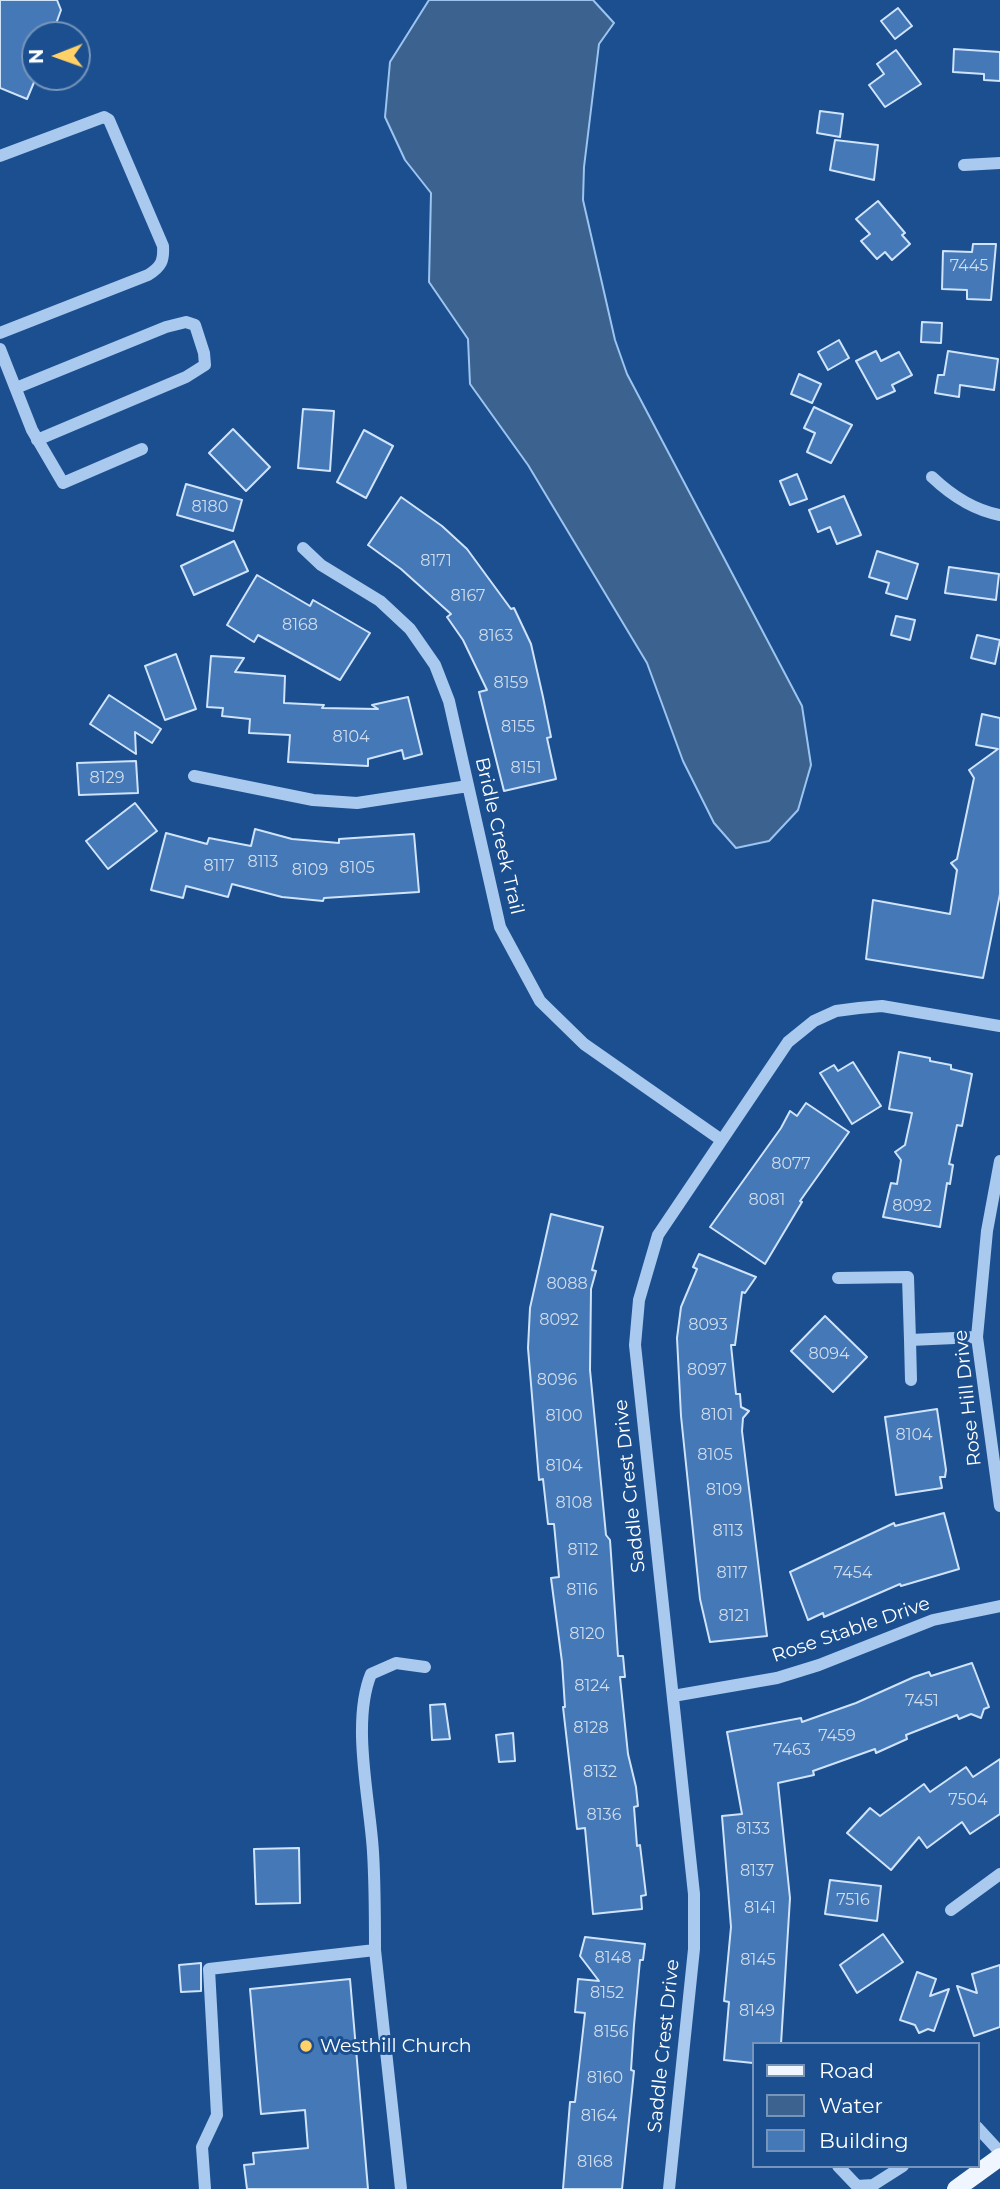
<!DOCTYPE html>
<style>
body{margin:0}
#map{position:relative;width:1000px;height:2189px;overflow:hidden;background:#1b4f8f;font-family:Montserrat,sans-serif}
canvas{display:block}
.legend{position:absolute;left:752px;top:2042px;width:228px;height:126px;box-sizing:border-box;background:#1b4f8f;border:2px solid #7695bc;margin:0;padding:9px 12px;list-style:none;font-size:21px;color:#fff}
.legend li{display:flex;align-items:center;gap:14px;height:35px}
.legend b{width:35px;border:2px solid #7695bc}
.north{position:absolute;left:21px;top:21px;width:70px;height:70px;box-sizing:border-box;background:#1b4f8f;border:2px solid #7695bc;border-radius:50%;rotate:269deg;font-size:19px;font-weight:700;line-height:28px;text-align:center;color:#fff}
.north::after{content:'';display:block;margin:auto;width:24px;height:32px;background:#ffd166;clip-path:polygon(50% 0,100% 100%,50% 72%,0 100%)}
</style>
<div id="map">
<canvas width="1000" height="2189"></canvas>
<ul class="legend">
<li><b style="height:9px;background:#f0f6ff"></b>Road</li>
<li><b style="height:19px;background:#3c6290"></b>Water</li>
<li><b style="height:19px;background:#4478b7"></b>Building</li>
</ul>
<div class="north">N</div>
</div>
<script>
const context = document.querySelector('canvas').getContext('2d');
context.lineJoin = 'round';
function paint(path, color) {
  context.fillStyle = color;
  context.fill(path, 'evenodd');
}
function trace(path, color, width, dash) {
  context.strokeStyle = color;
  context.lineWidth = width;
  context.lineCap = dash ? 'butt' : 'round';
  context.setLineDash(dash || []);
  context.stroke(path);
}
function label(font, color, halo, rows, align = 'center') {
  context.font = font + ' Montserrat,sans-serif';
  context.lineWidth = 6;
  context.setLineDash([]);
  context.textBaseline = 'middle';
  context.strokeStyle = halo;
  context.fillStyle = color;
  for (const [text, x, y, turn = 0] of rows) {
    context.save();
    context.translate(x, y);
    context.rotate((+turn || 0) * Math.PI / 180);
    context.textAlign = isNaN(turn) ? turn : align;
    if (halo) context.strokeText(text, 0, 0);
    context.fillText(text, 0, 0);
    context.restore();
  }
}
const water = new Path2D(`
 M429 0H593L614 23 599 44 584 167 583 200 615 340 627 374 802 706 811 765 798 810 769 841 736 848 714 823 683 761 647 663 528 465 470 384 468 339 429 282 431 193 405 160 385 117 390 62Z`);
paint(water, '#3c6290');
trace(water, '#9cc4f0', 2);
const building = new Path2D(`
 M0 0H57L61 10 52 35H35V80L27 99 0 88Z
 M898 8 912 26 895 39 881 21Z
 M954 49 1000 52V81L984 80V74L953 72Z
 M896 50 921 84 885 107 869 85 884 74 877 64Z
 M820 111 843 114 840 137 817 133Z
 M835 140 878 145 874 180 830 170Z
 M878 201 905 233 902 235 910 244 892 260 885 252 877 259 861 241 870 234 856 219Z
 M973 244H996L991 300 967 299V290L942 289 943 251 972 252Z
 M922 322 942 323 941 343 921 342Z
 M839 340 849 358 828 370 818 352Z
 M876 351 881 361 899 352 912 375 892 385 895 391 877 399 856 361Z
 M948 351 998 359 994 390 960 385 959 397 935 393 938 375H944Z
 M799 374 821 384 812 403 791 394Z
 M814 407 852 425 831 463 807 452 815 433 804 428Z
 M303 409 334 411 330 471 298 468Z
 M233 429 270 467 246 491 209 453Z
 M364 430 393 446 366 498 337 482Z
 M797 474 807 499 790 505 780 481Z
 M186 484 242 500 233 531 177 515Z
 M844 496 861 535 837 544 830 527 818 532 809 510Z
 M401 497 442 526 467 549 511 609 514 608 531 644 543 697 551 737 547 738 556 779 504 791 479 692 487 690 463 640 447 617 451 614 401 569 368 545Z
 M234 541 248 571 194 595 181 566Z
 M877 551 918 564 907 599 886 593 889 583 869 577Z
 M949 567 999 574 996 600 945 593Z
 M257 575 310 606 313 600 370 633 340 680 258 635 254 642 227 625Z
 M896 616 915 620 910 640 891 635Z
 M977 635 1000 640 995 664 971 658Z
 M176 654 196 709 165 720 145 666Z
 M211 656 244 658 235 672 285 676 284 703 324 705 322 708 378 709 372 705 408 697 422 754 404 759 402 750 368 759V766L288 762 290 735 249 733 250 719 222 716 223 708 207 707Z
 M109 695 161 729 152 743 135 732 136 754 90 724Z
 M982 714 1000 718V894L983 978 866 959 873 900 950 914 957 870 951 863 957 859 974 778 969 770 998 749 976 745Z
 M136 761 138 793 79 795 77 763Z
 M135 803 157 831 108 869 86 841Z
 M255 829 292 839 339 843V839L414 834 419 892 324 898 323 901 282 897 232 884 228 897 186 886 183 898 151 890 166 833 207 844 209 838 251 846Z
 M899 1052 930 1058V1061L951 1065V1069L972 1074 962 1126 957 1125 949 1164 953 1165 950 1184 947 1183 940 1227 883 1217 891 1183 897 1184 901 1160 895 1152 905 1145 912 1113 889 1109Z
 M853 1062 881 1106 852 1124 820 1073 834 1065 838 1071Z
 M806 1103 849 1132 800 1201 802 1202 765 1264 710 1227 781 1128 790 1111 797 1116Z
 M551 1214 603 1227 592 1270 596 1271 591 1289 590 1370 606 1535 610 1540 618 1656H623L625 1677H620L628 1754 636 1787 638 1806 634 1807 637 1846 640 1845 646 1895 641 1896 642 1909 593 1914 585 1828 577 1829 563 1707H565L562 1662 551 1578 559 1577 554 1524H548L543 1479 539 1480 528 1348 530 1308Z
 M699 1254 756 1277 745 1293 742 1292 735 1345H731L736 1394H740L741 1407 749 1411 743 1418 742 1431 767 1636 710 1642 700 1599 681 1416 677 1338 681 1307 697 1269 693 1267Z
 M825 1316 867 1357 833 1392 791 1351Z
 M937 1409 946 1470 945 1477H940L942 1488 896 1495 885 1417Z
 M944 1513 959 1569 901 1586 900 1584 824 1617 823 1613 808 1620 790 1572 894 1523 895 1526Z
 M972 1663 989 1707 984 1709 981 1718 971 1714 959 1719 957 1715 906 1735 907 1739 876 1753 875 1749 813 1771 814 1775 778 1783 790 1898 781 2044H753V2063L724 2060 729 2002 724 2001 731 1927 722 1816 742 1814 727 1732 801 1718 802 1722 856 1703 914 1677 929 1672 931 1676Z
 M445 1704 450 1739 432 1740 430 1705Z
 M513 1733 515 1761 499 1762 496 1735Z
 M1000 1759V1814L970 1834 962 1822 927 1848 919 1837 891 1870 847 1833 870 1808 880 1816 924 1784 930 1792 966 1767 973 1777Z
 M299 1848 300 1903 256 1904 254 1849Z
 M830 1880 881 1886 877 1921 825 1914Z
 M883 1934 903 1962 857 1993 840 1965Z
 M585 1937 645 1944 643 1960H640L634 2025 631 2070 634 2071 622 2189H563L570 2102H575L585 2013 575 2012 578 1979 599 1981 580 1956Z
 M201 1963V1991L181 1992 179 1965Z
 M1000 1965V2027L974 2036 957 1986 977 1993 972 1974Z
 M917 1972 936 1979 930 1996 949 1989 934 2031 928 2029 919 2033 915 2025 900 2020Z
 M350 1979 368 2189H247L244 2165 254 2164 253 2153 308 2148 305 2110 261 2114 250 1989Z`);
paint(building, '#4478b7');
trace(building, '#cfe3fa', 2);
trace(new Path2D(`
 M0 156 104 117 109 120 163 246C164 261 161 267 148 275L0 333
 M964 165 1000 163
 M0 349 32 430 63 483 142 449
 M16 388 166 327 186 322 195 325 204 353 205 365 186 377 37 440
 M932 477C952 496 973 510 1000 515
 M303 548 321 565 380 601 410 629 435 665 449 701 500 927 540 1001 584 1044 720 1139
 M194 776 313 800 357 803 468 786
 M1000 1161 987 1231 977 1337 1000 1506
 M838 1278 908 1277 910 1340 977 1337
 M910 1340 911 1380
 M673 1696 777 1678 819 1665 933 1620 1000 1606
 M951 1910 1000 1874
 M375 1950C375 1917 375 1884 373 1852 370 1800 351 1723 371 1674L396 1663 425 1667
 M977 2127 1000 2152
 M838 2166 857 2186 873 2185 903 2166
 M205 2189 202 2147 217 2115 209 1969 375 1950 401 2189
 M669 2189 694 1949V1894L635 1345 639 1300 658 1235 788 1042 814 1021 836 1011 859 1008 882 1006 1000 1026`), '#a9c9ee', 12);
trace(new Path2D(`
 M956 2189 1000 2157`), '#f0f6ff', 18);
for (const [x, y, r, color] of [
 [306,2046,7,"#ffd166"]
]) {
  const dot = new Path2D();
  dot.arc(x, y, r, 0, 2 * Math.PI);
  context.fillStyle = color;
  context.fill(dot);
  trace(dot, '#1b4f8f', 2.5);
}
label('16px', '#d0dded', null, [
 ["7445",969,266],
 ["8180",210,507],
 ["8171",436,561],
 ["8167",468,596],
 ["8168",300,625],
 ["8163",496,636],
 ["8159",511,683],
 ["8155",518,727],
 ["8104",351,737],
 ["8151",526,768],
 ["8129",107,778],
 ["8113",263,862],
 ["8117",219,866],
 ["8105",357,868],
 ["8109",310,870],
 ["8077",791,1164],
 ["8081",767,1200],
 ["8092",912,1206],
 ["8088",567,1284],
 ["8092",559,1320],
 ["8093",708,1325],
 ["8094",829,1354],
 ["8097",707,1370],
 ["8096",557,1380],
 ["8101",717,1415],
 ["8100",564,1416],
 ["8104",914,1435],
 ["8105",715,1455],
 ["8104",564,1466],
 ["8109",724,1490],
 ["8108",574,1503],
 ["8113",728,1531],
 ["8112",583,1550],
 ["8117",732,1573],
 ["7454",853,1573],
 ["8116",582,1590],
 ["8121",734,1616],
 ["8120",587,1634],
 ["8124",592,1686],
 ["7451",922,1701],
 ["8128",591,1728],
 ["7459",837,1736],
 ["7463",792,1750],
 ["8132",600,1772],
 ["7504",968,1800],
 ["8136",604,1815],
 ["8133",753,1829],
 ["8137",757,1871],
 ["7516",853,1900],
 ["8141",760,1908],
 ["8148",613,1958],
 ["8145",758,1960],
 ["8152",607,1993],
 ["8149",757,2011],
 ["8156",611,2032],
 ["8160",605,2078],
 ["8164",599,2116],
 ["8168",595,2162]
]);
label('19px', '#fff', '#1b4f8f', [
 ["Bridle Creek Trail",499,836,77],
 ["Rose Hill Drive",968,1398,-96],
 ["Saddle Crest Drive",630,1486,-96],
 ["Rose Stable Drive",851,1630,-19],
 ["Saddle Crest Drive",664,2046,-84]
]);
label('19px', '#fff', '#1b4f8f', [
 ["Westhill Church",320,2046]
], 'left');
</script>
